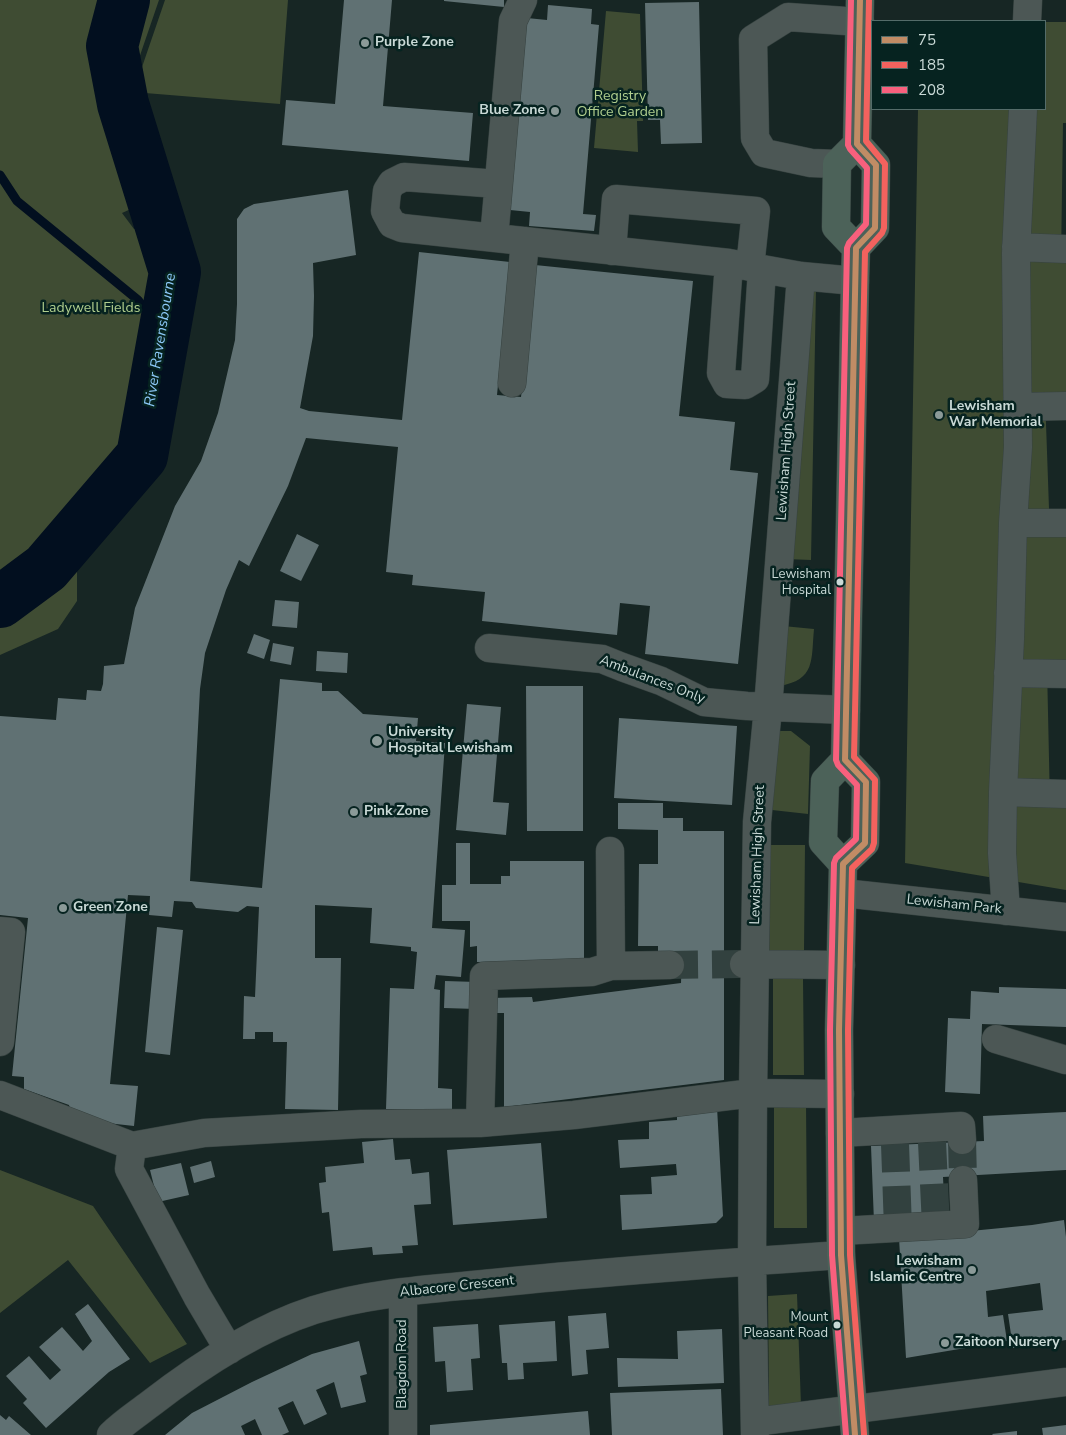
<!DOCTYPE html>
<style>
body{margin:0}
#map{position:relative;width:1066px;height:1435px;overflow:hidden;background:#172624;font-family:"Nunito Sans",sans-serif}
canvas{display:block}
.legend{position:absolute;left:871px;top:20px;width:175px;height:90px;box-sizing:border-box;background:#062320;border:1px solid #546c69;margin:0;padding:6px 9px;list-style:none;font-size:15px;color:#c9d9d6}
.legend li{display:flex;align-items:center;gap:10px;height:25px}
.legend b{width:25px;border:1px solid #546c69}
</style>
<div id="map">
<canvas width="1066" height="1435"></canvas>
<ul class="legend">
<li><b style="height:6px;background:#c18c65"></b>75</li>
<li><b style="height:6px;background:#f3625e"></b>185</li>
<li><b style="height:6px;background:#f8607d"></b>208</li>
</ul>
</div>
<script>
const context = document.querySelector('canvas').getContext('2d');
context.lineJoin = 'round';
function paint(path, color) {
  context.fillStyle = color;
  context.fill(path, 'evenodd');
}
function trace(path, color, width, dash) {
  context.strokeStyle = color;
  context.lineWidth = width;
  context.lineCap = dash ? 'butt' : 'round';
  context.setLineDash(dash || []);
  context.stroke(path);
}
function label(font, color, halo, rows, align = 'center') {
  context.font = font + ' "Nunito Sans",sans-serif';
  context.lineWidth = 5;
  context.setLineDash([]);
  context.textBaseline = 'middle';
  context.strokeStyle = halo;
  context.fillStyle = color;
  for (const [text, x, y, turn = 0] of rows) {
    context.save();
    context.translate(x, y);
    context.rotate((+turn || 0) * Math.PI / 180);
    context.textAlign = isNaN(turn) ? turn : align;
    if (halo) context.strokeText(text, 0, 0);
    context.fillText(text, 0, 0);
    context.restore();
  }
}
paint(new Path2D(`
 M0 0H159L135 70 164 194 122 213 134 229 156 228 168 232 176 243 190 274 149 469 77 571V601L58 629 0 655Z
 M165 0H288L280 104 145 93 141 70Z
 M606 11 640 14 643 121H637L638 152 594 148Z
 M1045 22H1066V123H1063L1061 260 1066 261V394L1045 395 1050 537H1066V665L1047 666 1050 805 1066 806V890L905 863 918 109H1045Z
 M810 288H816L811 560 786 559Z
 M783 626 814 629C811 660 816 680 779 686Z
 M779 731H791L810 746 808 814 772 810Z
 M770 845H805L804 951H769Z
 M773 979H803L804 1075H773Z
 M774 1102H806L807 1228H774Z
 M0 1170 93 1206 187 1344 150 1363 68 1260 0 1313Z
 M797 1294 801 1406 769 1409 768 1296Z`), '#3f4c33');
trace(new Path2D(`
 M0 175 17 201 138 300 164 335`), '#020f1f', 9);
trace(new Path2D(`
 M0 602 46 568 142 456 175 272 123 104 112 46 124 0`), '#020f1f', 52);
paint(new Path2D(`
 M344 0H392L383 106 473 113 469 161 282 145 286 100 335 104Z
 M444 0H504V7L444 1Z
 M699 2 702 143 661 144 660 120H648L645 3Z
 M548 5 592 9 591 24 599 25 583 214 596 215 594 231 529 226 530 212 510 210 527 18 547 20Z
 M348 190 356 255 313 263 314 296 313 336 300 408 309 411 402 420 419 252 510 262 497 395 521 397 535 265 693 281 679 416 735 422 730 470 758 473 738 664 645 654 650 606 620 603 617 635 482 621 485 592 412 585 413 575 386 572 398 447 306 438 288 486 249 566 239 560 226 590 205 653 200 689 190 881 262 888 280 679 322 683V691H338L363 714 418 718 416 741 445 743 432 928 465 930 461 977 436 975 434 989 440 990 438 1088 452 1089V1111L386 1109 390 988 414 989 417 952 411 951V947L370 943 372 908 315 905V958H341L338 1110 285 1109 287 1042H273V1032H255V1039H243L244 996 255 997 259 907 247 906 238 912 196 908 192 902 174 901 172 917 149 915 150 896 128 895 110 1084 138 1086 134 1126 107 1123 70 1109 69 1105 24 1089V1077L12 1076 28 918 0 915V716L56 720 58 698 86 700 87 690 101 691 103 684 104 666 124 664 135 608 175 506 201 461 218 413 235 340 237 304V219L244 209 254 204Z
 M297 534 319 545 301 581 280 571Z
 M275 600 299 602 297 628 272 626Z
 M254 634 270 640 264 659 247 653Z
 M273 643 294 647 291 665 270 661Z
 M317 651 348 653 347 673 316 671Z
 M526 686H583V831H527Z
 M467 704 501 707 493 802 509 803 506 835 456 830Z
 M619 718 737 726 732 805 614 798Z
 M618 803H663V818H683V831H724V1080L504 1107V1013H490V998L532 997 533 1002 681 983 682 952H658V946H638L639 864H658V830L618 829Z
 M456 843H470V884H501V876H510V861H584V961L477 962V946L470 947V921H442V885H456Z
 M157 927 183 930 170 1055 145 1052Z
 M445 981 477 982 476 1009 444 1008Z
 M999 987 1066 989V1027L982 1024 980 1094 945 1092 948 1018 970 1019 971 991 999 993Z
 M717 1107 723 1216 716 1223 622 1230 620 1195 652 1194 651 1177 677 1175 676 1164 620 1168 618 1140 649 1139V1122L677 1120V1113Z
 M1066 1112V1170L943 1177 945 1219 874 1222 871 1146 984 1141 983 1116Z
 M393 1139 395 1160 410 1159 412 1174 429 1172 431 1204 414 1205 418 1245 402 1246 403 1253 373 1255 372 1247 333 1251 329 1212 322 1213 319 1183 326 1182 325 1167 364 1163 362 1142Z
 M541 1143 547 1218 453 1225 447 1150Z
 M211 1161 215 1177 194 1183 190 1167Z
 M181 1163 189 1195 158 1202 150 1170Z
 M1064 1220 1066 1237V1340L1013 1348 1008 1314 1043 1310 1040 1283 986 1291 988 1317 1003 1315 1007 1341 906 1358 899 1238 1032 1225Z
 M88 1304 130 1359 109 1372 46 1428 23 1403 27 1399 6 1376 29 1356 50 1380 61 1370 39 1347 62 1327 83 1351 92 1341 75 1314Z
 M606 1313 609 1348 586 1350 588 1374 572 1376 568 1316Z
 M555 1321 557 1361 523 1363 524 1379 508 1380 507 1363H502L499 1325Z
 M478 1324 480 1358 471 1359 473 1390 447 1392 445 1361 435 1362 433 1327Z
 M722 1329 724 1383 618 1387 617 1358 678 1359 677 1331Z
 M359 1341 367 1374 360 1376 366 1402 341 1408 334 1382 316 1390 327 1414 304 1425 293 1401 278 1408 289 1432 282 1435H262L255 1419 241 1426 245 1435H165L192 1413 252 1382 312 1354Z
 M721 1389 723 1435H612L610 1393Z
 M588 1411 590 1435H430V1425Z
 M0 1415 6 1420 9 1416 31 1435H0Z
 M1066 1425V1435H1043L1042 1428Z
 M1017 1431V1435H993L992 1434Z`), '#607173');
trace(new Path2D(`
 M670 965 744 964
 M962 1140 963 1180
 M932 1142 936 1226
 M895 1144 898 1228`), '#32413f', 28, [28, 14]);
const minor = new Path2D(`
 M1027 21 1028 0
 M1023 109 1016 253 1018 447 1013 523H1066
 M837 164 811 163 764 153 755 138 753 39 788 17 860 22
 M498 184 404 177 392 183 387 191 385 211 392 224 402 228 729 263 801 276 855 281
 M494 238 513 21 523 0
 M1016 247 1066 249
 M612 251 616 199 756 211 750 267
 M729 263 721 373 727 384 745 385 755 379 762 269
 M512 383 525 241
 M1017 407 1066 406
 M1013 523 1010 639 1003 792 1066 794
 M489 648 602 659 622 667 661 681 704 702 747 706 846 710
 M1008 673 1066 674
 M1003 792 1002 853 1006 911
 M610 851 611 966
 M843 893 1066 917
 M0 931 11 932 0 1042
 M744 964 841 965
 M996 1039 1066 1060
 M0 1095 132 1146
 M480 1123 484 976 592 972 611 966 670 965
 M840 1133 961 1126 962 1140
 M841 1231 965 1224 963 1180
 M229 1350 197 1296 129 1169 132 1146 204 1133 361 1124 480 1123 574 1115 753 1093 840 1094
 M755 1422 1066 1382
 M111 1435C123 1423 137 1414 150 1404 199 1366 255 1329 314 1310 372 1292 434 1289 494 1283 609 1271 725 1263 841 1255
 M403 1435V1293
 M755 1435 752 1261 753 1093 757 822 768 708 801 276`);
const highway = new Path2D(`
 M856 248 875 228 876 165 857 144 860 0
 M845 760 866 782 865 843 843 864 839 1030 841 1255 855 1435
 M843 864 823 842 825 781 845 760 855 281 856 248 836 227 837 164 857 144`);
trace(minor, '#374341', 29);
trace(highway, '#374341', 29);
trace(minor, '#4c5755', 28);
trace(highway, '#4c6259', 28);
trace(new Path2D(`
 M855 1435 841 1255 839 1030 843 864 865 843 866 782 845 760 856 248 875 228 876 165 857 144 860 0`), '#c18c65', 6);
trace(new Path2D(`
 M864 1434 850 1255 848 1030 852 868 872 849 874 843 875 780 854 757 865 252 882 233 884 228 885 164 866 141 869 0`), '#f3625e', 6);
trace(new Path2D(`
 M846 1435 832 1255 830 1030 834 863 836 858 856 839 857 785 838 765 836 760 847 248 849 243 866 224 867 168 850 149 848 145 851 0`), '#f8607d', 6);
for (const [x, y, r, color] of [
 [365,43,5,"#8b9a98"],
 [555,111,5,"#8b9a98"],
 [939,415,5,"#8b9a98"],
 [840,582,4.5,"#c9d9d6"],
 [377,741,6,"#8b9a98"],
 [354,812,5,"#8b9a98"],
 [63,908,5,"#8b9a98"],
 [972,1270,5,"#8b9a98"],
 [837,1325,4.5,"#c9d9d6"],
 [945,1343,5,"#8b9a98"]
]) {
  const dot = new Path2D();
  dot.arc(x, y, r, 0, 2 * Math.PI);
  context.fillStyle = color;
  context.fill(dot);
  trace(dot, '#062320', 2);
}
label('13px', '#c9d9d6', '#062320', [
 ["Lewisham",831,575],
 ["Hospital",831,591],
 ["Mount",828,1318],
 ["Pleasant Road",828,1334]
], 'right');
label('bold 14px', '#c9d9d6', '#062320', [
 ["Purple Zone",375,43],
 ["Blue Zone",545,111,"right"],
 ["Lewisham",949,407],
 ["War Memorial",949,423],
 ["University",388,733],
 ["Hospital Lewisham",388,749],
 ["Pink Zone",364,812],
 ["Green Zone",73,908],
 ["Lewisham",962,1262,"right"],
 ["Islamic Centre",962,1278,"right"],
 ["Zaitoon Nursery",955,1343]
], 'left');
label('14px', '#b0ce8e', '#062320', [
 ["Registry",620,97],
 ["Office Garden",620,113],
 ["Ladywell Fields",91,309]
]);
label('14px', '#c9d9d6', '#062320', [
 ["Lewisham High Street",787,451,-86],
 ["Ambulances Only",652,680,21],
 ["Lewisham High Street",758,855,-88],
 ["Lewisham Park",954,905,6],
 ["Albacore Crescent",457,1287,-6],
 ["Blagdon Road",403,1364,-90]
]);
label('italic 15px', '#8cc8f7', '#062320', [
 ["River Ravensbourne",161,340,-81]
]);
</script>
